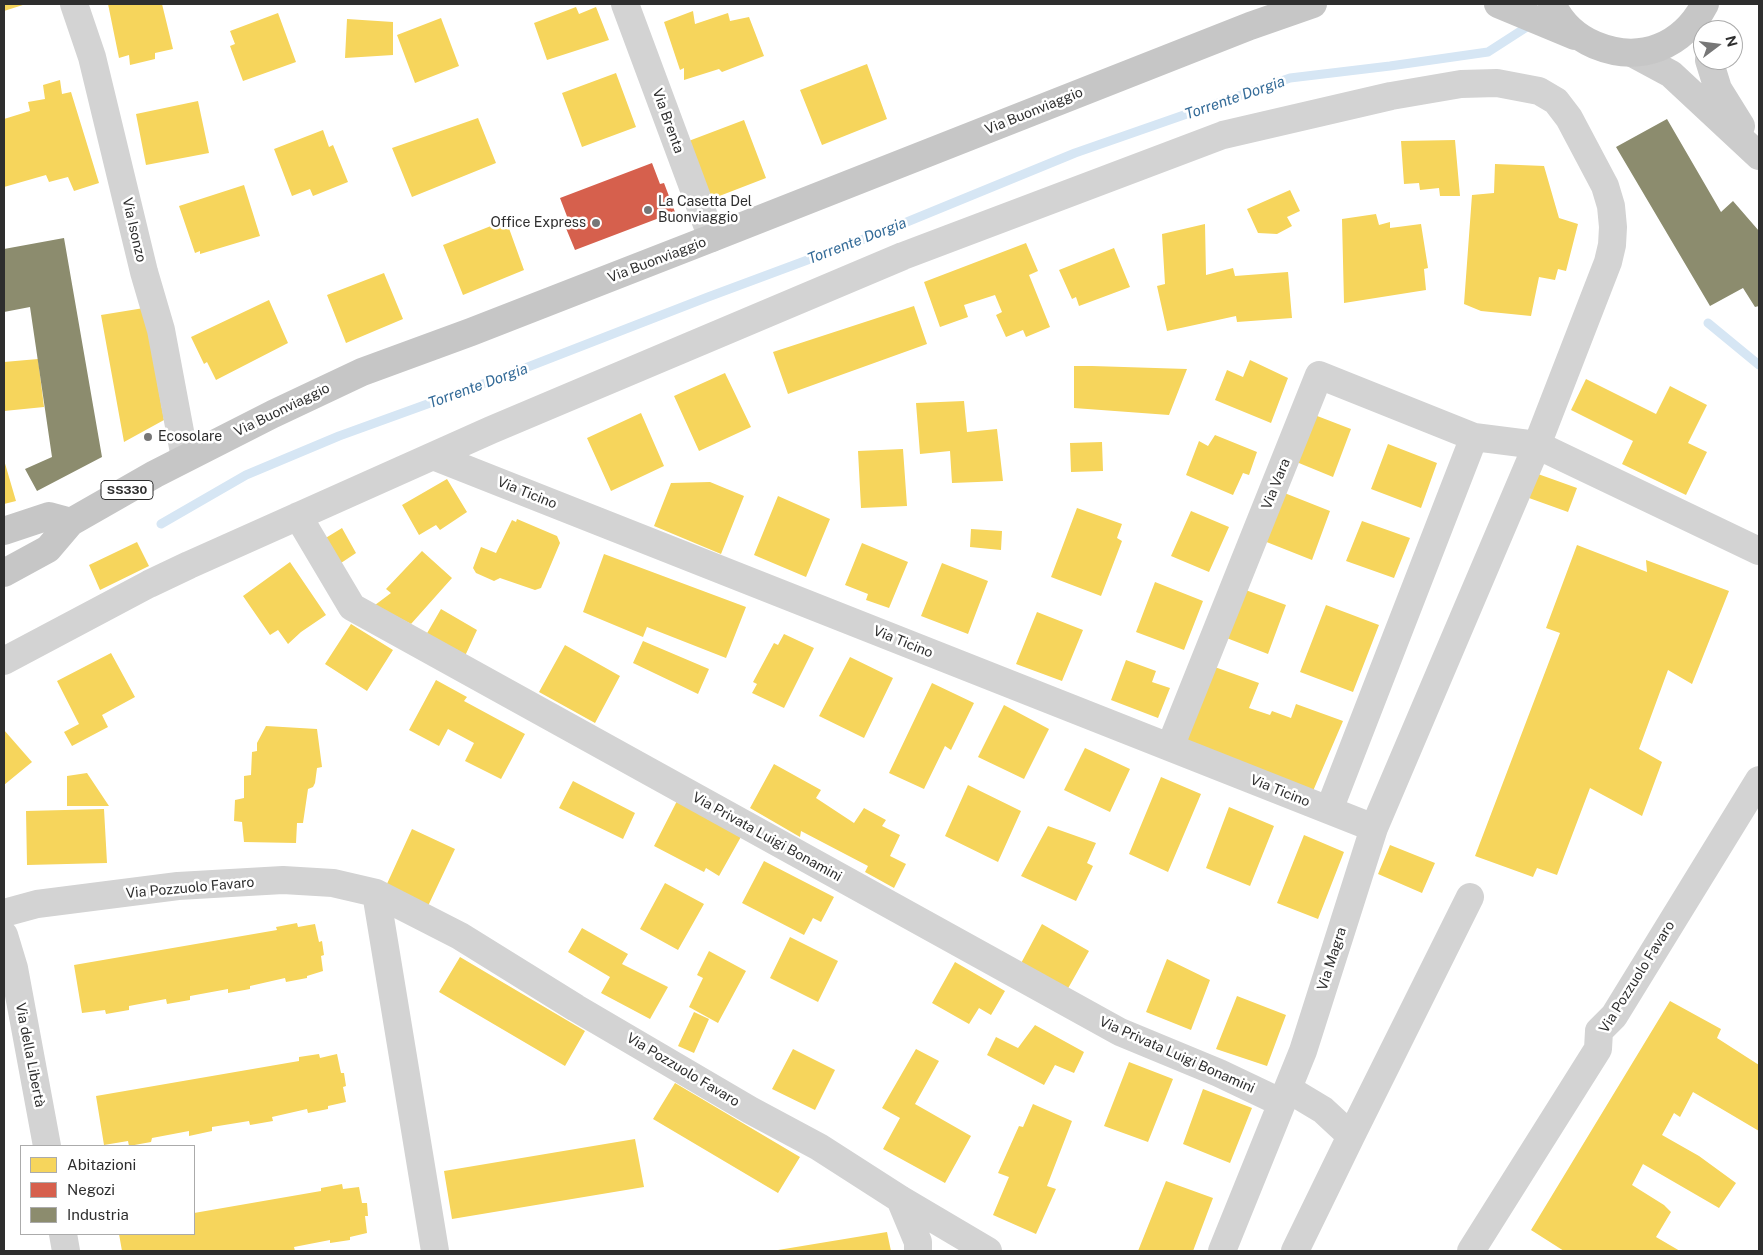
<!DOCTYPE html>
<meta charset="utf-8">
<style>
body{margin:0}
#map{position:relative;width:1763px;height:1255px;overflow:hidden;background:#fff;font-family:"Public Sans",sans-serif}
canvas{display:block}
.frame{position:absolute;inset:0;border:5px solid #2e2e2e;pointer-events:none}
.legend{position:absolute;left:20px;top:1145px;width:175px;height:90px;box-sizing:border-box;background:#fff;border:1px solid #ababab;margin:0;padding:6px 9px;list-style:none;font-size:15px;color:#2e2e2e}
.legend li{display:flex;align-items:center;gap:10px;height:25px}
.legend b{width:25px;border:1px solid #ababab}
.north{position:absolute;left:1693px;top:20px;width:50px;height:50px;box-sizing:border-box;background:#fff;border:1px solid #ababab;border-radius:50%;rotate:75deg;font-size:14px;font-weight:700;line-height:20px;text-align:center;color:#2e2e2e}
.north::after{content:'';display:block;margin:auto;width:18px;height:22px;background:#777;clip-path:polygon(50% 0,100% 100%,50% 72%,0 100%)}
</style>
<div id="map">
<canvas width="1763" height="1255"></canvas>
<div class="frame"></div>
<ul class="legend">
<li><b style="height:14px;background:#f6d55c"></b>Abitazioni</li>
<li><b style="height:14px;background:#d6604d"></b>Negozi</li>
<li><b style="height:14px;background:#8c8c6e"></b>Industria</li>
</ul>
<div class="north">N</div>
</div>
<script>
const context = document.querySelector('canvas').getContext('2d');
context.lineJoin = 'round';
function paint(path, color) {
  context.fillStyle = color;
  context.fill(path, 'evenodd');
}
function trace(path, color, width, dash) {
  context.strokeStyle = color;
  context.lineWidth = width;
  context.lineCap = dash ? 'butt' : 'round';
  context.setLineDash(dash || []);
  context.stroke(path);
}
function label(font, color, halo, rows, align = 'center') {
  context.font = font + ' "Public Sans",sans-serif';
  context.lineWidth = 5;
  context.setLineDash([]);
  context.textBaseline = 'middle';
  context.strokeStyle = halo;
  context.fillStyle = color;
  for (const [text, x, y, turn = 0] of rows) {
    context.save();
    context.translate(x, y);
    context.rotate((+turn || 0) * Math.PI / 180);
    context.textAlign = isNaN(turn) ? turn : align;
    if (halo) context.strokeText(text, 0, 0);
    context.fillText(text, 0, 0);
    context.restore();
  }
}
paint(new Path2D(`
 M4 4H26L4 11Z
 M108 4H162L173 49 155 53V59L130 65 129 55 119 58Z
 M576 7 579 14 596 7 609 40 547 60 534 23Z
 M693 11 695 24 728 13 730 21 749 17 764 56 722 72 719 69 684 80V68L680 70 664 22Z
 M278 13 296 62 243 81 230 46 235 44 230 31Z
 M441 18 459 66 415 83 397 35Z
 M347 19 393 22V55L345 58Z
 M867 64 887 119 822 145 800 90Z
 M616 73 636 127 582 147 562 93Z
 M60 80 62 94 71 92 99 183 74 191 68 177 49 182 46 175 4 187V119L30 111 28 102 45 99 43 85Z
 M198 101 209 153 146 165 136 114Z
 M478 118 496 163 412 197 392 148Z
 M744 120 766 178 709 200 686 142Z
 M323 130 329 147 333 145 348 182 313 196 310 189 292 196 274 149Z
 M1455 140 1460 196H1440L1439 188 1420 190 1419 183 1404 184 1401 141Z
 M1495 164 1544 166 1559 218 1578 224 1566 271 1558 269 1555 280 1539 277 1531 316 1481 311 1464 304 1472 195 1494 193Z
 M244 185 260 236 200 254V251L195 253 179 206Z
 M1290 190 1300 211 1287 217 1292 226 1277 234 1258 233 1247 209Z
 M1376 214 1379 225 1390 222V228L1421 224 1428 268 1424 269 1426 290 1344 303 1342 219Z
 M506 220 524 270 463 295 443 245Z
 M1205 224 1206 275 1233 268 1235 276 1288 272 1292 318 1237 322 1236 316 1167 331 1157 286 1165 284 1162 234Z
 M1026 243 1038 271 1029 275 1050 327 1026 337 1023 330 1006 337 996 315 1002 312 995 295 964 305 968 317 940 327 924 282Z
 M1114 248 1130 287 1079 306 1076 297 1072 299 1059 270Z
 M384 273 403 319 346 343 327 295Z
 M269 300 288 343 216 380 207 362 204 364 191 337Z
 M914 306 927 344 788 394 773 352Z
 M144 308 164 420 124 442 101 315Z
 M38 359 44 407 4 411V362Z
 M1250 360 1288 378 1271 423 1215 400 1227 370 1243 377Z
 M1074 366H1092L1187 369 1169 415 1074 408Z
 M725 373 751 427 699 451 674 396Z
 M1586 379 1656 414 1670 386 1707 405 1688 443 1707 452 1686 495 1622 464 1633 441 1571 410Z
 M964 401 967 432 997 429 1003 481 952 483 950 451 920 454 916 403Z
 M641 413 664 466 611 491 587 438Z
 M1312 414 1351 429 1333 477 1294 461Z
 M1215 435 1257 452 1249 475 1243 473 1233 495 1186 475 1199 441 1208 446Z
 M1102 442 1103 471 1071 472 1070 443Z
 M1388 444 1437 463 1421 508 1371 489Z
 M903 449 907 506 861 508 858 451Z
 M4 460 16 501 4 504Z
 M1538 474 1577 488 1568 512 1529 498Z
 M447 479 467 512 440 530 436 525 419 535 402 505Z
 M710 482 744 496 721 554 654 526 671 483Z
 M1282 492 1330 511 1312 560 1264 541Z
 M778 496 830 519 806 577 754 555Z
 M1077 508 1122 524 1117 538 1122 541 1101 596 1051 577Z
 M1191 511 1229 527 1209 572 1171 556Z
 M517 519 557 536 560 543 541 588 535 590 500 578 494 581 476 573 473 568 481 547 496 553 512 520 516 522Z
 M1362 521 1410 538 1394 578 1346 561Z
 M342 528 356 553 338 565 324 539Z
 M971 529 1002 531 1001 550 970 547Z
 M137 542 149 566 100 590 89 565Z
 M862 543 908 562 889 608 866 600 868 594 845 585Z
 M1577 545 1647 572 1646 560 1729 591 1692 684 1668 670 1639 749 1662 762 1642 816 1590 788 1557 875 1537 868 1533 877 1475 856 1560 633 1546 628Z
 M422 551 452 578 411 624 375 605 391 593 386 589Z
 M604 554 746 607 726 658 647 627 643 637 583 612Z
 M290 562 326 615 301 632 288 644 278 630 270 635 243 596Z
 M942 563 988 581 968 634 921 616Z
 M1155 582 1203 601 1184 650 1136 632Z
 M1243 589 1286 605 1268 654 1224 637Z
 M1326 605 1379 625 1353 692 1300 672Z
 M441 609 477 630 465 656 426 635Z
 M1037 612 1083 630 1062 681 1016 664Z
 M351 624 393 650 367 691 325 664Z
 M784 634 814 648 784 708 752 693 757 684 753 682 774 643 778 645Z
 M643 641 709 669 698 694 633 663Z
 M565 645 620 676 595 723 539 692Z
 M111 653 135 697 102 715 108 727 72 746 64 732 79 724 57 681Z
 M850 657 893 678 864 738 819 716Z
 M1126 660 1156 671 1152 682 1170 688 1158 718 1111 700Z
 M1212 666 1259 683 1249 708 1270 715 1272 711 1291 718 1296 704 1343 721 1313 791 1183 741Z
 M436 680 467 697 464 701 525 734 501 779 465 761 474 743 448 729 439 746 409 730Z
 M932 683 974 703 951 750 945 746 924 789 889 773Z
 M1004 705 1049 729 1024 779 978 757Z
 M266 726 317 729 322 767 317 768 315 783 313 787 308 789 303 823H297L296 843 244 842 242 822 234 821 235 800 244 798V776L251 775 252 752 257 751V743Z
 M4 730 32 762 4 785Z
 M1085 748 1130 769 1110 812 1064 790Z
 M774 764 821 790 816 798 854 823 864 808 886 820 882 826 900 835 890 856 906 864 894 888 865 872 868 866 801 831 800 837 750 808Z
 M87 773 109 806H67V776Z
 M1161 777 1201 794 1168 872 1129 854Z
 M573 781 635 813 623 839 559 808Z
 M968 785 1021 811 998 862 945 836Z
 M677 801 742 835 719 876 706 868 704 872 700 870 654 846Z
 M1229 807 1274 826 1250 886 1206 868Z
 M104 809 107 863 27 865 26 811Z
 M1048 826 1096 843 1087 863 1093 866 1076 901 1021 876Z
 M412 829 455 849 428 906 386 886Z
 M1304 835 1344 852 1318 919 1277 903Z
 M1390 845 1435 863 1422 893 1378 874Z
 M764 861 834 897 821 922 813 918 804 935 742 903Z
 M665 883 704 904 678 950 640 929Z
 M297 923 298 927 315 924 319 942 322 941 324 955 321 956 323 971 307 976V978L286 982 285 978 250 986V989L228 993V989L190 996V1000L167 1004 166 999 129 1006V1010L106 1014 105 1010 82 1013 74 965 277 930 276 927Z
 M1042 924 1089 951 1066 992 1019 967Z
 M582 928 628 954 622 964 668 987 650 1019 601 993 610 977 568 952Z
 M790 937 838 961 818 1002 770 978Z
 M709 951 746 971 718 1023 689 1007 703 978 697 975Z
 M460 957 585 1031 565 1066 439 992Z
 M1167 959 1210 980 1191 1030 1146 1012Z
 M955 962 1005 991 991 1015 979 1008 969 1024 932 1003Z
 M1237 996 1286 1015 1267 1066 1216 1049Z
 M1670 1001 1721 1029 1717 1038 1759 1065V1131L1693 1092 1680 1117 1674 1113 1662 1135 1699 1156 1736 1183 1719 1208 1643 1164 1632 1185 1664 1205 1671 1212 1656 1237 1680 1251H1564L1531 1230Z
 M694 1012 709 1019 694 1053 678 1046Z
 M1035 1025 1084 1052 1074 1073 1055 1065 1044 1085 987 1055 996 1037 1018 1048Z
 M793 1049 835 1070 815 1110 772 1089Z
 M916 1049 939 1061 915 1104 971 1136 945 1183 883 1149 900 1118 882 1108Z
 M319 1054 320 1058 337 1054 341 1073H344L346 1086 343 1087 346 1102 328 1106V1109L308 1113 307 1109 272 1117 273 1121 250 1125 249 1121 212 1127V1131L189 1136V1131L152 1138 151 1142 129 1146 128 1141 104 1145 96 1096 299 1061V1057Z
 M1129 1062 1173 1079 1148 1142 1104 1126Z
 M675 1083 800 1157 778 1193 653 1119Z
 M1203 1089 1252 1108 1230 1163 1183 1144Z
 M1033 1104 1072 1121 1047 1186 1056 1189 1036 1234 993 1215 1009 1177 998 1173 1019 1126 1023 1127Z
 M635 1139 644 1187 452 1219 444 1171Z
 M1166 1181 1213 1198 1193 1251H1138Z
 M342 1184 343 1189 359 1187 362 1203H367L368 1216H365L367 1233 350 1237V1240L330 1243V1240L294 1247 295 1251H122L119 1234H194V1213L321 1191V1188Z
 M887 1232 891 1251H778V1250Z`), '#f6d55c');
paint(new Path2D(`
 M652 163 660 184 664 183 675 212 575 250 563 221 568 219 560 198Z`), '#d6604d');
paint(new Path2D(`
 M1667 119 1721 212 1733 201 1759 231V306L1755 307 1743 288 1710 306 1616 147Z
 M64 238 102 457 37 491 25 469 52 457 30 307 4 312V249Z`), '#8c8c6e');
trace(new Path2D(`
 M1708 323 1759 365
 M161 524 246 475 339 436 502 377 708 297 880 233 1075 153 1290 78 1390 66 1488 52 1533 23`), '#d6e6f4', 9);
trace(new Path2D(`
 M74 4 92 57 144 272 161 330 185 458
 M625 4 712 238
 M1474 437 1537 445 1759 551
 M433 456 1374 828
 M298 516 352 607 1120 1032 1219 1073 1282 1103
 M4 661 149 584 189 565 491 430 903 256 1223 135 1391 96 1461 84 1497 83 1539 91 1556 101 1569 118 1605 186 1611 206 1613 227 1612 245 1608 262 1537 445 1374 828 1303 1051 1222 1251
 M1170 747 1319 375 1474 437 1329 810
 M376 893 435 1251
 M4 913 37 904 178 886 283 880 333 883 376 893 460 936 576 1008 750 1110 819 1147 900 1199 988 1251
 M4 935 14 968 47 1146
 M1288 1089 1323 1110 1351 1136
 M900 1199 918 1242V1251
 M63 1234 66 1251
 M1295 1251 1351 1136 1470 897
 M1471 1251 1598 1049 1599 1031 1614 1016 1759 780`), '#d3d3d3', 28);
trace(new Path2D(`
 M1632 53 1671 74 1759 156
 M1709 60 1718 89 1741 126`), '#ccc', 28);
trace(new Path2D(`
 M1498 4 1575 36
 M1552 4C1561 23 1576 37 1595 45 1641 64 1683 46 1705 4
 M4 531 49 516 71 522
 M4 573 48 549 71 522 155 474 273 414 362 372 471 332 712 238 1250 26 1313 4`), '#c6c6c6', 28);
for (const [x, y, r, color] of [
 [648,210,5,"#777"],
 [596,223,5,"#777"],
 [148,437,5,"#777"]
]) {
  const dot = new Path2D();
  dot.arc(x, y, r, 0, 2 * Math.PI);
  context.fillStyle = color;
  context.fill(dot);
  trace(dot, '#fff', 2);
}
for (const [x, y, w] of [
 [127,490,52]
]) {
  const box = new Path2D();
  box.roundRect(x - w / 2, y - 9.5, w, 19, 4);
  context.fillStyle = '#fff';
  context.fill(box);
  trace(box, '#2e2e2e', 1);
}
label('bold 12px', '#2e2e2e', null, [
 ["SS330",127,490]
]);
label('14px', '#2e2e2e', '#fff', [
 ["Via Buonviaggio",1034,111,-22],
 ["Via Brenta",668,121,70],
 ["Via Isonzo",134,230,77],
 ["Via Buonviaggio",657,260,-21],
 ["Via Buonviaggio",282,410,-26],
 ["Via Vara",1276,484,-68],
 ["Via Ticino",527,493,22],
 ["Via Ticino",903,642,22],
 ["Via Ticino",1280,791,22],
 ["Via Privata Luigi Bonamini",767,837,29],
 ["Via Pozzuolo Favaro",190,888,-5],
 ["Via Magra",1332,959,-72],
 ["Via Pozzuolo Favaro",1637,977,-58],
 ["Via della Libertà",30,1055,79],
 ["Via Privata Luigi Bonamini",1177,1055,24],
 ["Via Pozzuolo Favaro",683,1070,31]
]);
label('14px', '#2e2e2e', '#fff', [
 ["La Casetta Del",658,202],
 ["Buonviaggio",658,218],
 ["Office Express",586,223,"right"],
 ["Ecosolare",158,437]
], 'left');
label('italic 15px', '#346b98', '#fff', [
 ["Torrente Dorgia",1235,98,-19],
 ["Torrente Dorgia",857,241,-21],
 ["Torrente Dorgia",478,386,-20]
]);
</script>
